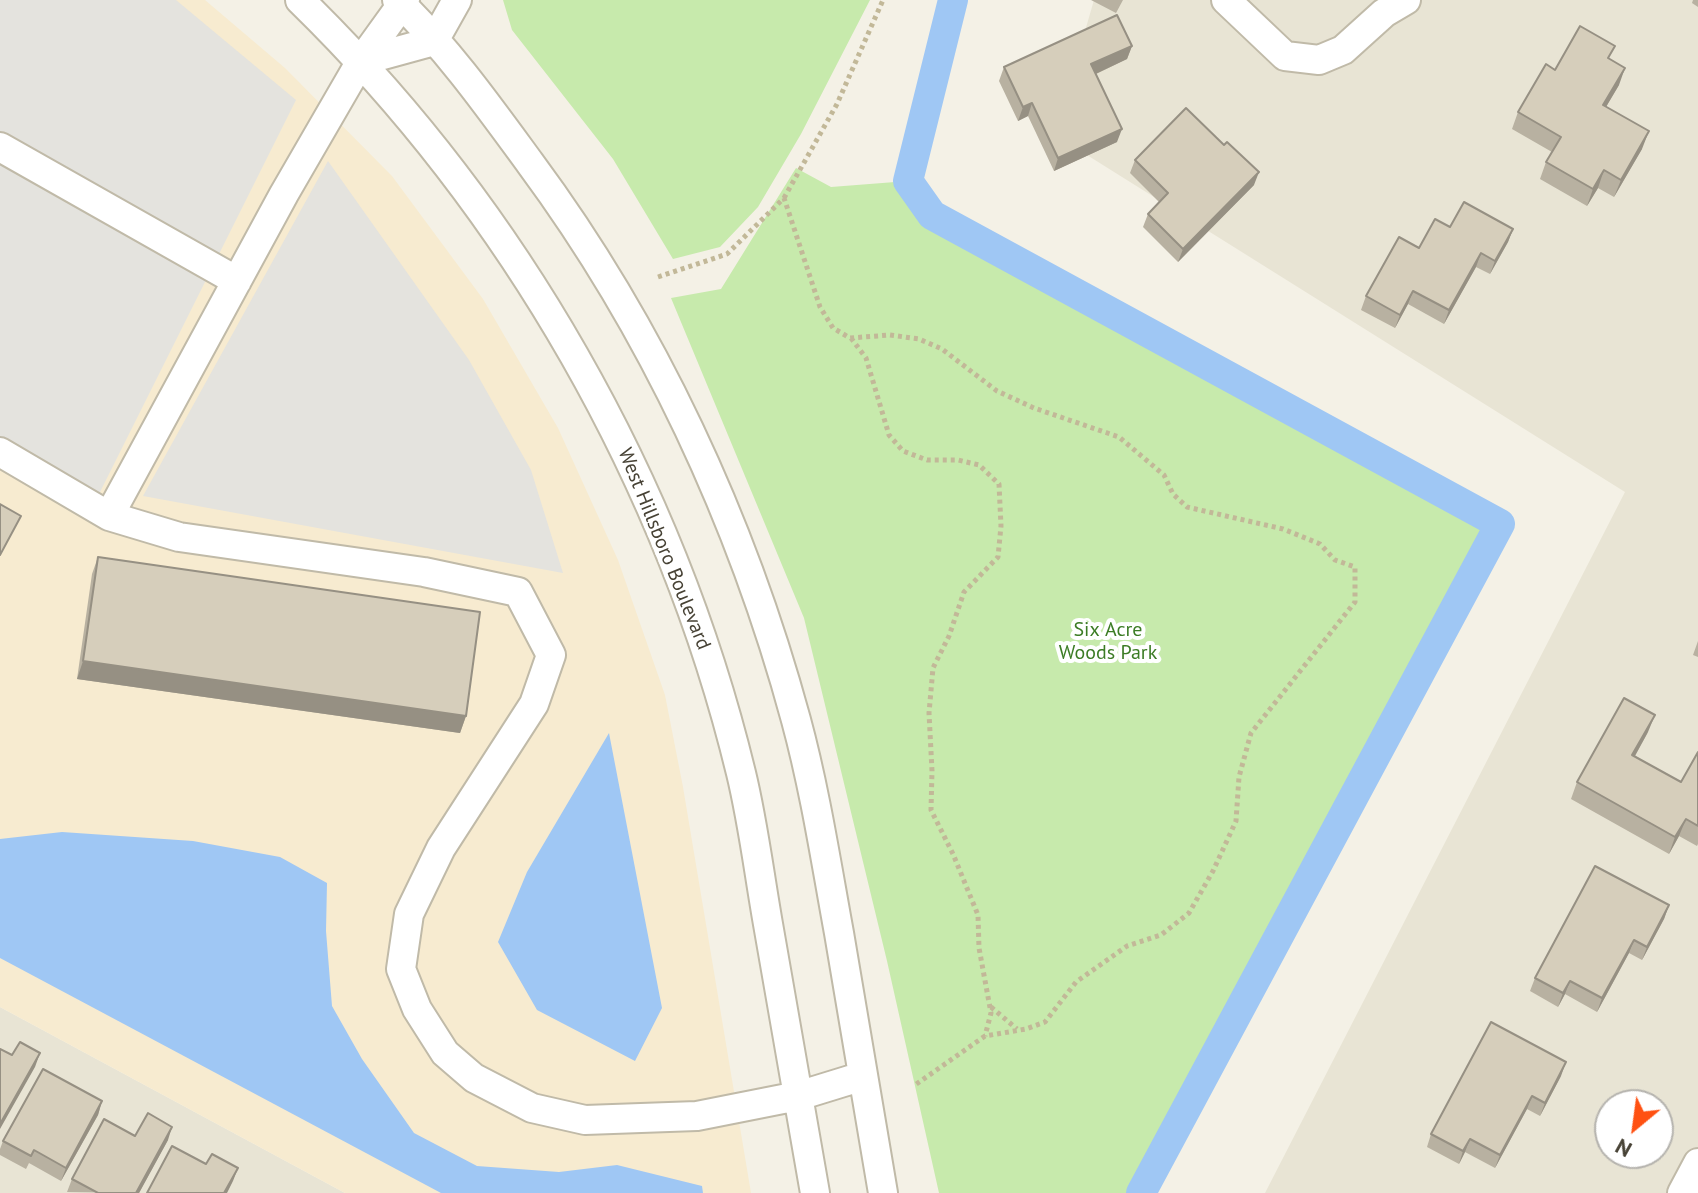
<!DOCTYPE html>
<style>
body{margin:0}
#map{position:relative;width:1698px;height:1193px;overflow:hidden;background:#f4f1e6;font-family:"PT Sans",sans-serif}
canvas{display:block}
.north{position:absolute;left:1594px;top:1089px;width:80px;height:80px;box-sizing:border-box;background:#fff;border:2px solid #b5b3ae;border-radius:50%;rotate:209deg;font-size:22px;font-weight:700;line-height:32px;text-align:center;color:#474235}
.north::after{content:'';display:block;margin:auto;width:28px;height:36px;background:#ff5112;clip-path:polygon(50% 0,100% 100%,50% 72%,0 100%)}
</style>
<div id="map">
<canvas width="1698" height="1193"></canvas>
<div class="north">N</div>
</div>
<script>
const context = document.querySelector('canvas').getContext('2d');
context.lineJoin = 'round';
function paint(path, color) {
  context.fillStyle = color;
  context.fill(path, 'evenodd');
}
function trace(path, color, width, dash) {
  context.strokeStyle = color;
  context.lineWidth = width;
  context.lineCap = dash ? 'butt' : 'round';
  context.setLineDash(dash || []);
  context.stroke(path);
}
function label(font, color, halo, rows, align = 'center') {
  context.font = font + ' "PT Sans",sans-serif';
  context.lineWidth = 8;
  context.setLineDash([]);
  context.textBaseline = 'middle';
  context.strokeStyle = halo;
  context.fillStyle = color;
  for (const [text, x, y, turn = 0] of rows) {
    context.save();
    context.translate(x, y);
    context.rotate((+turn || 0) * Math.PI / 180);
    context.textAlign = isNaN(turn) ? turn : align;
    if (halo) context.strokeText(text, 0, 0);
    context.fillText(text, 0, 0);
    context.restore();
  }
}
paint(new Path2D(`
 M1094 0H1698V1193H1265L1625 492 1055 135ZM1610 1105H1658V1153H1610Z
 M0 1007 345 1193H0Z`), '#e8e4d4');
paint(new Path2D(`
 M0 0H205L285 68 392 176 483 299 558 428 618 560 665 695 683 787 751 1193H345L0 1007Z`), '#f7ebd0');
paint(new Path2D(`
 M503 0H870L801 134 758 207 720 247 673 259 613 159 512 30Z
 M796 168 831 187 908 181 933 215 1500 524 1141 1193H939L887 961 804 618 671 298 721 289Z`), '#c7eaac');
paint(new Path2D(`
 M0 0H176L296 100 95 502 0 448Z
 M328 161 469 360 531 470 563 573 143 496Z`), '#e4e3de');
paint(new Path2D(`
 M609 733 662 1008 635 1061 537 1010 498 942 527 872Z
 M62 832 193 841 280 857 327 883 326 931 332 1006 362 1059 414 1133 477 1166 559 1172 617 1165 702 1186 703 1193H441L0 958V839Z`), '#9fc7f4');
trace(new Path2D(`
 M953 0 908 181 932 215 1500 524 1141 1193`), '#9fc7f4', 30);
const minor = new Path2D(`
 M300 0C514 209 670 481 741 773 753 822 759 873 768 924 784 1013 799 1103 815 1193
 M397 0C447 48 489 107 530 163 653 329 742 521 796 720 815 790 826 862 839 933 854 1020 868 1106 883 1193
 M1226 0 1285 56 1319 60 1343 50 1384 13 1406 0
 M361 61 434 41 457 0
 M0 147 237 281
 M0 452 109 516 179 537 424 572 518 592 551 655 534 704 441 848 409 914 401 969 417 1009 445 1053 474 1078 532 1108 585 1120 697 1116 798 1096 863 1076
 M109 516 284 194 361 61 405 0
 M1682 1193 1698 1163`);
trace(minor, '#c0baa8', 32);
trace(new Path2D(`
 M784 198 837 104 883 0
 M658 277 727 254 784 198 820 307 833 328 850 338 890 335 919 339 942 349 997 391 1034 408 1119 437 1164 475 1173 494 1187 507 1283 529 1320 544 1335 560 1355 567V602L1251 733 1239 777 1236 821 1213 871 1189 913 1161 935 1127 946 1076 982 1045 1022 1026 1029 985 1036 915 1085
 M851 338 866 358 889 435 903 451 927 460H958L979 465 999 484 1001 526 998 557 964 592 949 636 933 668 929 713 932 771 931 810 953 854 978 915 979 948 991 1013 985 1036
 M991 1007 1017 1029`), '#c2b898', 5, [4, 4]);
trace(minor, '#fff', 28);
paint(new Path2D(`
 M1091 0H1123L1116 13Z
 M1693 0H1698V7L1692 3Z
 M1132 46 1127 59 1096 74 1117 142 1054 171 1028 116 1018 121 999 81 1004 67Z
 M1610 59 1619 85 1606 107 1642 149 1614 197 1598 188 1587 206 1540 179 1546 162 1552 152 1512 129 1518 112Z
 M1135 160 1254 185 1178 262 1143 227 1148 214 1159 202 1130 173Z
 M1450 227 1513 229 1508 242 1490 274 1476 267 1444 324 1408 304 1395 328 1361 310 1366 296 1419 248Z
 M98 557 466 716 460 733 77 679 92 574Z
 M1698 641V657L1693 655Z
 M1648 732 1635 756 1681 782 1698 752V844L1697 846 1679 836 1669 854 1571 799 1577 782Z
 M1669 905 1664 919 1642 960 1629 953 1597 1012 1565 994 1558 1007 1530 991 1535 978Z
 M1561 1076 1540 1116 1527 1109 1495 1168 1465 1152 1459 1164 1427 1147 1431 1134Z
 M102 1101 98 1115 61 1181 29 1163 26 1169 0 1155V1149L3 1141Z
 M135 1136 168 1140 139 1193 67 1192 72 1179Z`), '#b8b1a1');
paint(new Path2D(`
 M1132 46 1127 59 1087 78 1091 64Z
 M1625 68 1619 85 1597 122 1603 105Z
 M1032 103 1028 116 1018 121 1023 107Z
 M1122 129 1117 142 1054 171 1058 158Z
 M1649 131 1642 149 1614 197 1621 180Z
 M1604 170 1598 188 1587 206 1593 189Z
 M1259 172 1254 185 1178 262 1183 249Z
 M1513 229 1508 242 1490 274 1495 261Z
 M1481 253 1476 267 1444 324 1449 310Z
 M1413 291 1408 304 1395 328 1400 315Z
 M83 661 466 716 460 733 77 679Z
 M1655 715 1648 732 1626 772 1632 755Z
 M1686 819 1679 836 1669 854 1675 837Z
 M1669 905 1664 919 1642 960 1647 947Z
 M1634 940 1629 953 1597 1012 1602 998Z
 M1570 981 1565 994 1558 1007 1563 993Z
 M40 1053 35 1067 0 1129V1124Z
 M1566 1062 1561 1076 1540 1116 1545 1103Z
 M1532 1096 1527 1109 1495 1168 1500 1155Z
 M102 1101 98 1115 61 1181 66 1168Z
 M172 1127 168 1140 139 1193H136Z
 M1470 1139 1465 1152 1459 1164 1463 1151Z
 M238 1168 233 1181 227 1193H224Z`), '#969083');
const building = new Path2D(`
 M1117 15 1132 46 1091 64 1122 129 1058 158 1032 103 1023 107 1004 67Z
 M1580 26 1615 46 1608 58 1625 68 1603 105 1649 131 1621 180 1604 170 1593 189 1546 162 1561 137 1518 112 1546 64 1555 70Z
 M1186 108 1224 145 1227 142 1259 172 1183 249 1148 214 1168 193 1135 160Z
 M1464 202 1513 229 1495 261 1481 253 1449 310 1413 291 1400 315 1366 296 1399 237 1419 248 1435 219 1450 227Z
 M0 504 21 516 0 555Z
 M98 557 480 612 466 716 83 661Z
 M1624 698 1655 715 1632 755 1681 782 1698 752V826L1686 819 1675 837 1577 782Z
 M1595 866 1669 905 1647 947 1634 940 1602 998 1570 981 1563 993 1535 978Z
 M1491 1022 1566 1062 1545 1103 1532 1096 1500 1155 1470 1139 1463 1151 1431 1134Z
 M20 1042 40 1053 0 1124V1049L12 1055Z
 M43 1069 102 1101 66 1168 34 1150 31 1156 3 1141Z
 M148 1113 172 1127 136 1193H98L72 1179 104 1119 135 1136Z
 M172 1146 206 1164 212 1154 238 1168 224 1193H147Z`);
paint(building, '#d6cebb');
trace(building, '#969083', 2);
label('20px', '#474235', '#fff', [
 ["West Hillsboro Boulevard",664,549,68]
]);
label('20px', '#3c7c25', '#fff', [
 ["Six Acre",1108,630],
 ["Woods Park",1108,653]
]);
</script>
